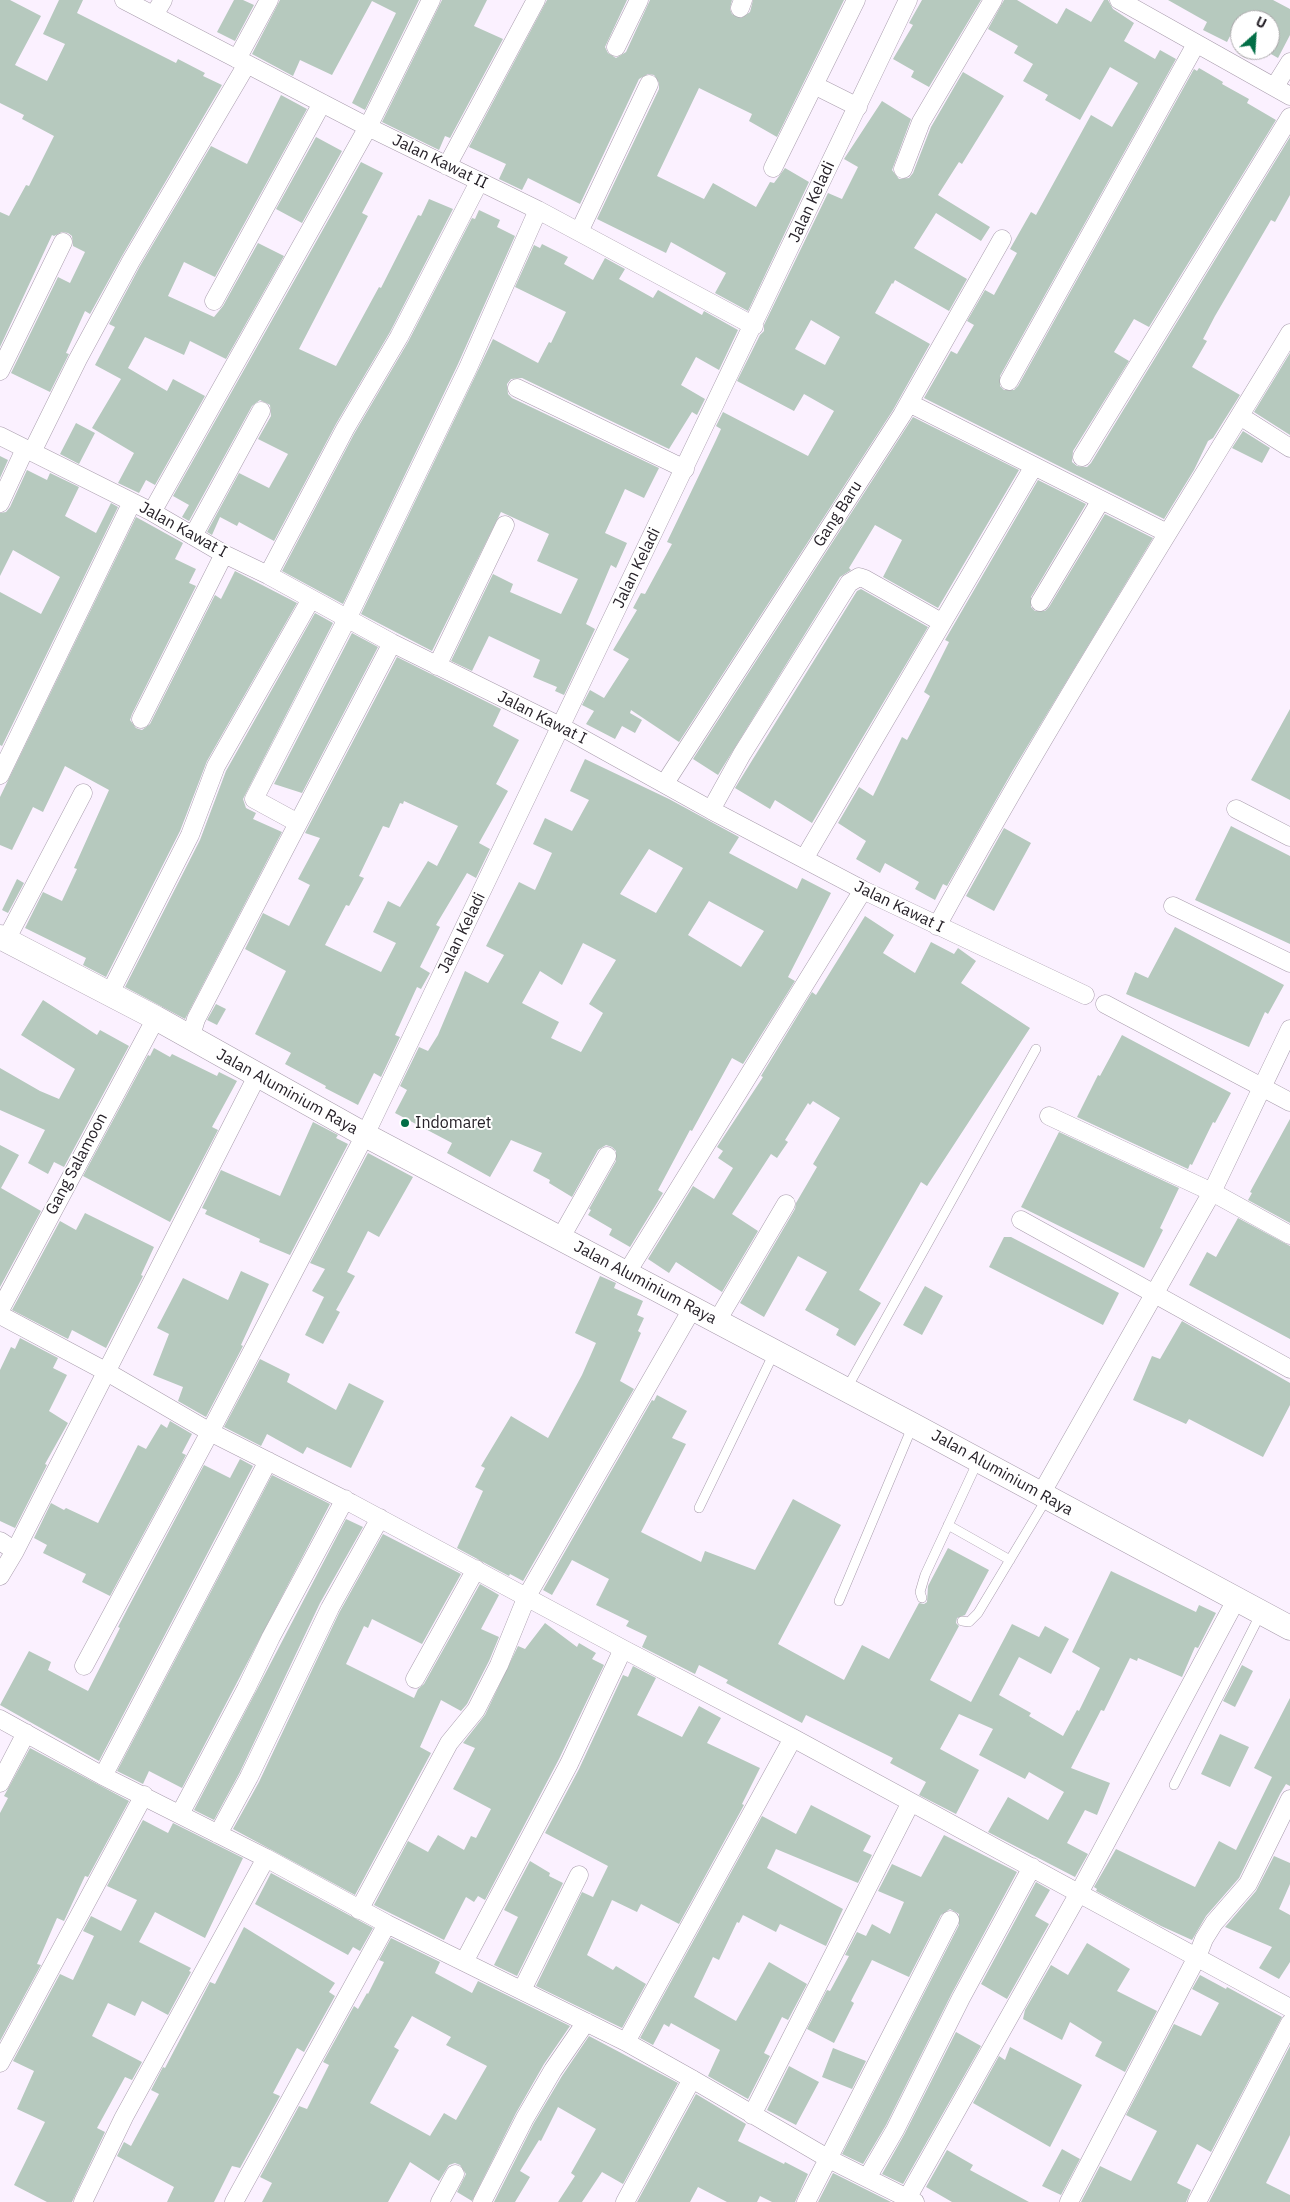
<!DOCTYPE html>
<style>
body{margin:0}
#map{position:relative;width:1290px;height:2202px;overflow:hidden;background:#fbf1ff;font-family:"IBM Plex Sans",sans-serif}
canvas{display:block}
.north{position:absolute;left:1230px;top:10px;width:50px;height:50px;box-sizing:border-box;background:#fff;border:1px solid #a9a7a9;border-radius:50%;rotate:26deg;font-size:14px;font-weight:700;line-height:20px;text-align:center;color:#272229}
.north::after{content:'';display:block;margin:auto;width:18px;height:22px;background:#026e46;clip-path:polygon(50% 0,100% 100%,50% 72%,0 100%)}
</style>
<div id="map">
<canvas width="1290" height="2202"></canvas>
<div class="north">U</div>
</div>
<script>
const context = document.querySelector('canvas').getContext('2d');
context.lineJoin = 'round';
function paint(path, color) {
  context.fillStyle = color;
  context.fill(path, 'evenodd');
}
function trace(path, color, width, dash) {
  context.strokeStyle = color;
  context.lineWidth = width;
  context.lineCap = dash ? 'butt' : 'round';
  context.setLineDash(dash || []);
  context.stroke(path);
}
function label(font, color, halo, rows, align = 'center') {
  context.font = font + ' "IBM Plex Sans",sans-serif';
  context.lineWidth = 4;
  context.setLineDash([]);
  context.textBaseline = 'middle';
  context.strokeStyle = halo;
  context.fillStyle = color;
  for (const [text, x, y, turn = 0] of rows) {
    context.save();
    context.translate(x, y);
    context.rotate((+turn || 0) * Math.PI / 180);
    context.textAlign = isNaN(turn) ? turn : align;
    if (halo) context.strokeText(text, 0, 0);
    context.fillText(text, 0, 0);
    context.restore();
  }
}
paint(new Path2D(`
 M0 0H10L41 16 15 65 47 81 65 44 43 34 59 0H83L77 13 176 63 178 59 205 73 203 76 222 85 122 256 90 314 85 311 66 353 69 354 50 392 11 373 58 277 70 283 85 252 73 246 72 236 68 233 62 232 54 236 52 235 0 347V212L9 216 26 185 29 186 54 136 22 119 24 115 0 103Z
 M234 0H243L254 5 235 41 217 32Z
 M280 0H419L365 110 352 103 396 13 372 1 332 75 300 60 293 76 252 54Z
 M442 0H487L474 26 503 39 450 138 445 136 439 150 382 122Z
 M547 0H627L605 47 608 53 616 58 626 52 650 0H732L730 9 732 14 741 18 750 12 753 0H844L777 137 749 121 752 114 699 88 657 176 704 199 713 183 756 207 770 182 774 183 785 168 809 182 748 311 715 293 726 273 671 242 666 253 597 219 659 89V83L654 75 648 74 639 79 580 204 528 178 522 190 499 179 506 164 469 147Z
 M922 0H981L929 87 911 77 914 71 893 59 913 25 909 23Z
 M1004 0H1017L1057 24 1066 8 1091 22 1104 0H1108L1113 9 1134 23 1124 41 1155 59 1160 50 1176 59 1000 376V386L1004 390H1014L1018 386 1194 69 1197 71 1199 68 1223 82 1222 84 1249 99 1247 103 1276 120 1149 327 1134 319 1114 352 1129 361 1073 451 1072 462 1077 466 1087 467 1091 463 1290 137V195L1275 222 1271 220 1215 316 1203 339 1207 341 1192 367 1240 395 1213 438 1208 441 1194 470 1164 519 924 398 951 351 957 354 974 325 967 321 985 290 994 295 1017 253 1010 249 1031 212 1036 215 1091 115 1112 127 1138 83 1110 67 1080 120 1045 100 1048 95 1023 81 1033 64 1014 53 1018 46 988 29Z
 M1168 0H1273L1290 9V35L1278 58 1264 50H1270V20H1240V37L1232 32 1227 42 1203 30 1207 22Z
 M963 72 1004 96 962 164 959 162 938 195 990 227 981 241 936 213 914 248 967 279 949 311 895 280 893 284 892 283 875 313 930 344 893 410 679 742 631 710 630 713 642 720 635 733 622 726 615 739 586 724 594 711 582 705 590 690 604 698 629 659 613 650 637 610 633 608 641 593 645 594 672 544 667 542 716 440 721 429 716 426 723 412 808 456 834 411 804 394 794 411 737 381 760 335 764 331V325L828 193 842 199 858 167 844 159 882 101 911 119 892 170 899 179 909 178 913 173 931 127ZM811 320 840 337 825 365 795 349Z
 M281 95 307 109 215 277 184 262 168 296 214 317 223 306 258 243 284 256 226 359 190 341 184 355 145 337 128 368 167 391 173 379 205 396 155 485 146 480 139 493 118 483 134 453 92 428 121 379 95 365 115 327 109 324 140 266 211 146 247 164Z
 M316 137 342 151 302 223 276 209Z
 M361 162 383 173 362 213 368 216 299 349 336 366 379 287 381 288 418 215 421 216 429 199 453 209 390 332 336 424 274 541 239 522 237 526 220 517 212 535 207 532 239 473 269 488 288 454 258 439 271 416 270 405 260 400 252 406 189 521 182 517 189 505 173 496Z
 M479 210 500 220 497 227 515 236 458 364 343 604 282 571 354 434 408 342 472 218 475 219Z
 M542 244 568 257 564 264 593 280 605 258 625 269 619 279 653 298 658 290 702 315 704 311 738 330 719 370 696 357 681 385 705 399 697 415 692 412 669 449 522 378 511 379 507 384 508 394 512 398 659 468 644 498 625 489 605 533 627 543 616 568 611 565 586 624 595 629 564 695 555 691 557 687 533 677 540 660 489 636 472 671 451 661 493 574 513 584 510 592 561 614 578 579 537 561 549 534 501 512 432 651 361 614 493 339 538 363 549 342 551 343 566 312 515 287 534 245 540 248Z
 M1290 353V435L1254 412Z
 M913 417 1019 470 938 608 883 577 902 540 875 525 849 568 851 570 840 577 718 775 693 759Z
 M76 423 95 433 79 464 60 454Z
 M1243 431 1270 448 1262 463 1232 448Z
 M0 456 8 460 0 478Z
 M27 470 47 480 50 473 79 487 65 516 96 533 111 503 118 507 2 746 0 745V592L41 614 60 577 13 550 0 576V513L6 512 10 507Z
 M1038 480 1086 504 1031 597V607L1035 611H1045L1049 607 1105 514 1153 538 1013 770 947 886 943 884 935 900 915 889 919 882 885 863 880 873 856 859 866 841 838 823 859 787 873 796 902 737 907 740 930 696 924 692 949 642 945 640Z
 M136 517 183 543 175 559 196 569 189 583 196 586 132 714 130 720 136 728 142 730 150 724 215 595 221 599 235 571 297 603 207 761 180 831 106 977 83 965 86 958 25 928 43 892 62 901 77 869 74 868 109 790 65 766 43 812 33 807 12 850 0 845V797Z
 M861 589 928 627 812 823 775 800 770 809 735 788 857 591Z
 M315 613 333 623 243 799 246 808 256 813 253 819 282 832 185 1019 125 987 200 840 226 771Z
 M352 633 378 647 302 793 274 784Z
 M397 657 501 709 493 726 519 740 496 784 508 791 479 843 490 849 476 878 467 873 436 925 440 927 420 967 430 973 421 989 417 987 395 1035 400 1037 381 1077 374 1073 358 1105 325 1088 326 1086 285 1064 291 1053 255 1034 286 971 245 949 263 913 289 926 310 885 298 879 320 838 305 833ZM404 801 458 826 437 866 428 861 400 907 388 901 373 932 396 943 381 972 325 945 346 905 349 906 364 878 359 876 383 826 389 828 400 803 403 804Z
 M1290 709V800L1251 780Z
 M585 759 669 799 739 837 729 853 797 889 802 878 831 893 788 977 795 981 743 1064 732 1058 692 1131 690 1130 658 1190 663 1193 630 1247 609 1235 612 1229 588 1215 591 1210 589 1209 616 1161V1151L612 1147 606 1145 598 1150 572 1197 549 1183 550 1180 533 1171 542 1153 511 1140 490 1177 447 1153 452 1143 395 1113 407 1090 400 1086 419 1047 428 1051 438 1035 465 971 488 983 504 955 486 946 519 882 535 890 552 853 533 844 545 818 572 831 589 800 570 791ZM649 849 683 868 656 913 620 894ZM709 901 764 931 741 967 688 935ZM583 943 616 960 589 1004 603 1013 581 1052 551 1038 559 1022 522 1003 540 971 562 985Z
 M1231 826 1290 856V944L1195 900Z
 M1004 828 1031 843 994 911 966 896Z
 M17 879 24 883 8 913 2 910Z
 M865 916 894 935 883 953 915 973 931 942 954 954 958 948 976 961 961 983 1030 1028 927 1186 921 1182 859 1290 881 1303 855 1346 836 1335 839 1329 805 1310 827 1272 798 1256 764 1317 740 1303 795 1209 796 1203 817 1167 813 1164 840 1118 813 1101 810 1105 808 1103 785 1140 788 1142 777 1158 771 1154 732 1214 758 1231 722 1292 676 1262 669 1273 648 1259 693 1186 714 1199 733 1168 718 1158 723 1151 717 1147 763 1077 761 1076 812 992 816 995Z
 M1175 927 1284 985 1268 1014 1265 1012 1249 1047 1126 994 1135 972 1148 978Z
 M43 1000 97 1035 100 1030 129 1046 64 1167 54 1162 48 1174 28 1163 45 1130 0 1110V1068L40 1091 59 1099 75 1069 21 1035Z
 M216 1004 226 1009 217 1025 207 1020Z
 M1122 1035 1231 1093 1215 1123 1213 1122 1192 1165 1190 1164 1188 1169 1077 1117 1098 1075 1100 1076Z
 M154 1048 170 1057 172 1054 217 1076 219 1072 237 1081 212 1127 218 1130 170 1222 83 1176 148 1055 150 1056Z
 M1290 1119V1223L1248 1200 1252 1193 1250 1192Z
 M313 1122 338 1135 336 1138 348 1144 290 1255 259 1242 260 1239 205 1214 207 1210 202 1208 221 1170 280 1196Z
 M1059 1132 1179 1188 1160 1228 1163 1230 1144 1268 1021 1207Z
 M0 1145 19 1155 1 1188 41 1211 0 1287Z
 M368 1153 413 1177 379 1237 368 1231 347 1272 355 1276 336 1310 340 1312 323 1344 305 1335 324 1297 312 1291 325 1269 310 1263Z
 M85 1213 154 1247 141 1275 143 1276 106 1348 72 1330 68 1339 12 1310 60 1221 76 1230Z
 M1238 1218 1290 1246V1339L1189 1285 1207 1252 1216 1257Z
 M1004 1237H1011L1119 1293 1103 1325 989 1267Z
 M241 1271 269 1284 241 1345 243 1346 206 1417 178 1401 183 1387 153 1375 169 1334 157 1328 183 1278 228 1300Z
 M600 1276 616 1283 614 1288 643 1301 637 1315 644 1318 638 1331 641 1333 620 1381 634 1389 523 1581 510 1574 509 1576 457 1548 483 1491 475 1487 485 1468 481 1466 511 1416 548 1438 582 1375 596 1343 575 1333Z
 M925 1286 943 1296 922 1335 903 1325Z
 M1182 1321 1290 1383V1405L1263 1457 1189 1419 1186 1424 1133 1400 1152 1356 1160 1359Z
 M20 1338 58 1358 53 1368 67 1375 49 1411 68 1423 45 1464 47 1465 15 1528 0 1521V1370L11 1347 15 1349Z
 M260 1359 290 1374 287 1382 336 1410 349 1383 384 1401 351 1468 307 1447 303 1454 267 1434 261 1446 224 1427Z
 M657 1395 687 1411 672 1438 686 1444 641 1532 701 1562 705 1551 755 1570 793 1499 841 1525 778 1644 844 1680 862 1645 889 1659 919 1603 924 1604 927 1602 928 1586 948 1548 989 1570 965 1615 957 1618 956 1623 959 1626 930 1680 971 1702 1012 1624 1039 1637 1045 1626 1069 1639 1051 1674 1019 1657 999 1695 1031 1713 1029 1716 1063 1736 1077 1710 1079 1711 1100 1668 1072 1652 1111 1571 1196 1612 1199 1605 1216 1613 1198 1648 1195 1647 1182 1677 1138 1658 1137 1661 1130 1658 1104 1711 1101 1710 1071 1768 1110 1783 1097 1815 1085 1810 1067 1843 1088 1854 1075 1877 988 1832 1008 1797 1048 1820 1064 1792 1029 1772 1025 1779 979 1755 993 1729 959 1714 940 1749 979 1770 956 1814 919 1795 926 1782 890 1763 893 1758 806 1715 802 1723 726 1683 728 1680 699 1665 695 1674 642 1647 647 1636 626 1626 629 1621 596 1605 609 1579 572 1560 552 1595 543 1590 652 1400 654 1401Z
 M170 1421 192 1434 182 1453 186 1455 110 1596 82 1582 86 1574 43 1553 47 1545 34 1538 51 1503 64 1510 66 1508 98 1523 138 1445 146 1449 161 1424 167 1428Z
 M240 1459 253 1466 99 1761 0 1705 29 1651 51 1662 48 1670 88 1691 120 1628 118 1627 129 1606 204 1465 230 1478Z
 M272 1475 330 1504 182 1788 149 1771 143 1784 117 1771Z
 M346 1519 363 1527 320 1603 240 1772 214 1820 194 1810Z
 M383 1534 461 1574 422 1644 372 1619 368 1628 364 1626 346 1664 414 1698 418 1689 424 1684 480 1584 499 1595 481 1629 499 1637 489 1661 467 1704 461 1711 441 1700 420 1747 431 1753 355 1895 233 1829 259 1782 339 1613Z
 M545 1623 577 1647 579 1643 596 1653 592 1659 604 1665 559 1759 485 1900 478 1896 474 1902 466 1897 444 1940 374 1905 408 1841 428 1852 438 1835 464 1850 471 1836 476 1838 491 1809 453 1789 475 1748 463 1743 485 1715 518 1646 525 1649Z
 M1242 1665 1253 1671 1235 1707 1223 1701Z
 M633 1666 656 1678 637 1715 682 1737 699 1706 721 1718 707 1743 760 1768 742 1804 744 1805 679 1924 641 1904 637 1912 612 1900 587 1955 613 1970 616 1966 646 1984 622 2028 536 1986 582 1892 593 1897 608 1866 545 1833 579 1769 623 1675 628 1677Z
 M1290 1698V1786L1286 1784 1280 1794 1239 1878 1206 1916 1192 1940 1161 1926 1096 1891 1097 1889 1094 1887 1116 1849 1195 1887 1219 1841 1236 1850 1272 1777 1254 1768Z
 M1220 1734 1249 1747 1230 1787 1201 1774Z
 M30 1748 129 1801 88 1877 85 1876 64 1921 57 1918 37 1964 41 1965 0 2041V1813L8 1798 4 1796Z
 M811 1805 871 1836 863 1851 872 1855 858 1883 776 1849 767 1868 843 1909 826 1946 780 1924 776 1932 743 1915 739 1923 737 1922 719 1960 713 1957 694 1997 736 2021 769 1962 807 1984 788 2020 782 2017 764 2053 770 2056 748 2099 708 2076 720 2050 671 2023 669 2027 664 2024 653 2045 640 2038 762 1816 796 1834Z
 M143 1820 168 1833 173 1823 243 1858 205 1938 155 1912 139 1942 191 1968 189 1971 191 1972 168 2015 142 2001 135 2016 108 2003 92 2036 142 2062 132 2080 125 2077 97 2128 105 2132 72 2202H47L14 2185 45 2122 17 2109 34 2071 13 2061 60 1974 73 1980 94 1936 83 1931 91 1916 121 1931 137 1900 107 1886Z
 M944 1835 1017 1872 952 1993 886 2125 863 2164 842 2154 959 1925V1914L950 1909 941 1915 909 1977 872 1960 851 2001 854 2003 834 2043 807 2029 827 1990 830 1991 849 1956 845 1955 857 1932 866 1936 872 1924 890 1934 904 1902 878 1891 892 1864 921 1877Z
 M1274 1856 1290 1863V1884L1279 1909 1290 1915V1962L1279 1979 1259 1968 1272 1947 1225 1927 1256 1891Z
 M530 1861 550 1873 549 1876 563 1883 517 1976 494 1965 518 1917 504 1910Z
 M271 1873 373 1928 360 1951 353 1947 348 1955 255 1904Z
 M1036 1882 1050 1890 1035 1916 1049 1924 1007 1999 981 1984Z
 M244 1927 335 1983 329 1992 335 1996 304 2052 297 2048 273 2093 280 2096 240 2168 232 2166 214 2202H167L174 2187 117 2156 124 2142 131 2146 159 2094 151 2090 163 2067 165 2068 210 1982 215 1984Z
 M391 1938 440 1962 435 1973 472 1993 478 1981 570 2026 544 2064 516 2113 472 2201 457 2192 466 2174 460 2165 455 2163 449 2165 439 2181 410 2162 388 2202H262L272 2183 260 2177 299 2106 307 2109 329 2065 323 2062 354 2006 358 2009 367 1993 368 1994 384 1962 379 1960ZM412 2016 451 2037 446 2045 487 2066 456 2120 444 2113 430 2136 370 2103 399 2050 394 2047Z
 M1087 1943 1130 1969 1117 1991 1157 2011 1125 2072 1095 2056 1102 2042 1070 2022 1062 2040 1023 2019 1025 2010 1051 1965 1068 1975Z
 M1200 1975 1226 1989 1227 1987 1282 2017 1211 2152 1197 2144 1177 2183 1191 2190 1186 2202H1081L1100 2166 1131 2181 1157 2131 1126 2115 1174 2024 1201 2036 1219 2003 1192 1989Z
 M956 2032 981 2046 903 2184 882 2174 904 2135Z
 M589 2036 678 2083 623 2184 602 2172 582 2202H558L575 2176 571 2173 596 2129 558 2107 541 2141 539 2140 520 2171 530 2177 515 2202H494L534 2123 562 2076Z
 M1290 2046V2135L1266 2183 1290 2195V2202H1209Z
 M1010 2047 1082 2085 1050 2147 973 2103 999 2056 1005 2060Z
 M833 2048 866 2061 852 2089 822 2077Z
 M789 2066 819 2082 796 2125 767 2110Z
 M696 2094 746 2124 738 2141 784 2164 785 2162 808 2174 795 2202H772L760 2196 757 2202H727L698 2187 690 2202H637Z
 M1062 2149 1080 2159 1061 2195 1042 2186Z
 M947 2150 973 2165 970 2170 1029 2202H952L926 2187Z
 M833 2173 891 2202H818Z`), '#b6c9be');
const service = new Path2D(`
 M847 1388 1036 1049
 M699 1508 774 1353
 M948 1525 1010 1560
 M922 1598 920 1592 925 1575 978 1461
 M839 1601 913 1425
 M962 1621 969 1622 978 1613 1047 1498
 M1174 1785 1261 1613`);
const minor = new Path2D(`
 M124 0 368 127 538 210 754 326
 M1119 0 1290 96
 M740 8 743 0
 M154 15 163 0
 M616 47 639 0
 M237 59 269 0
 M814 85 858 107
 M1275 86 1290 62
 M447 166 536 0
 M773 168 856 0
 M903 169 921 122 993 0
 M579 232 649 84
 M214 301 322 103
 M0 371 63 242
 M1009 381 1196 44
 M517 388 685 469
 M909 403 1167 533
 M1240 416 1290 448
 M0 436 152 512 224 554 268 575 392 643 560 726 711 810 863 890 1085 995
 M32 452 78 359 131 261 247 64
 M1082 457 1290 117
 M0 503 25 449
 M152 512 368 127 431 0
 M193 536 261 411
 M268 575 345 429 399 337 479 182
 M1040 602 1101 500
 M437 666 505 525
 M141 719 224 554
 M0 775 132 502
 M665 783 902 415 1002 239
 M1236 809 1290 837
 M711 810 742 754 849 583 859 577 865 579 941 622
 M298 823 254 799 348 617 468 368 538 210
 M804 859 1034 466
 M1173 906 1290 963
 M937 926C1047 724 1171 530 1290 333
 M6 940 83 793
 M109 995 190 835 216 766 311 599
 M1105 1004 1290 1102
 M190 1039 196 1019 392 643
 M1049 1116 1212 1192 1290 1235
 M1021 1220 1290 1369
 M560 1239 607 1156
 M626 1274 863 890
 M0 1310 156 1018
 M0 1315 107 1372 210 1432 351 1503 623 1649 793 1738 1290 2008
 M717 1321 786 1204
 M1041 1494 1212 1192 1290 1029
 M0 1541 15 1551
 M0 1576 15 1551 257 1076
 M84 1666 210 1432 365 1135 908 0
 M415 1679 476 1569
 M0 1719 103 1776 266 1858 387 1924 626 2042 692 2079 829 2159 915 2202
 M103 1776 268 1461
 M0 1783 26 1733
 M180 1814 246 1689 271 1637 345 1499
 M218 1834 249 1777 330 1608 380 1518
 M359 1910 449 1743 476 1710 499 1665 527 1596 692 1309
 M464 1962 569 1764 623 1649
 M522 1990 579 1875
 M626 2042 793 1738
 M0 2063 144 1795
 M752 2115 911 1802
 M867 2178 895 2130 961 1998 1032 1867
 M83 2202 124 2117 266 1858
 M234 2202 387 1924
 M440 2202 455 2174
 M482 2202 525 2118 553 2070 586 2022
 M625 2202 692 2079
 M806 2202 950 1920
 M905 2202 1079 1893 1236 1600
 M1069 2202 1197 1957 1204 1939 1214 1923 1248 1884 1290 1799
 M1197 2202 1290 2023`);
const secondary = new Path2D(`
 M0 937 156 1018 365 1135 913 1425 1290 1628`);
trace(service, '#a89cac', 10);
trace(minor, '#a89cac', 19);
trace(secondary, '#a89cac', 25);
trace(service, '#fff', 9);
trace(minor, '#fff', 18);
trace(secondary, '#fff', 24);
for (const [x, y, r, color] of [
 [405,1123,5,"#026e46"]
]) {
  const dot = new Path2D();
  dot.arc(x, y, r, 0, 2 * Math.PI);
  context.fillStyle = color;
  context.fill(dot);
  trace(dot, '#fff', 2);
}
label('16px', '#272229', '#fff', [
 ["Jalan Kawat II",440,162,26],
 ["Jalan Keladi",812,202,-65],
 ["Gang Baru",838,514,-57],
 ["Jalan Kawat I",183,530,29],
 ["Jalan Keladi",637,568,-64],
 ["Jalan Kawat I",542,718,27],
 ["Jalan Kawat I",899,907,26],
 ["Jalan Keladi",462,933,-64],
 ["Jalan Aluminium Raya",287,1092,29],
 ["Gang Salamoon",77,1164,-62],
 ["Jalan Aluminium Raya",645,1283,28],
 ["Jalan Aluminium Raya",1002,1473,29]
]);
label('16px', '#272229', '#fff', [
 ["Indomaret",415,1123]
], 'left');
</script>
